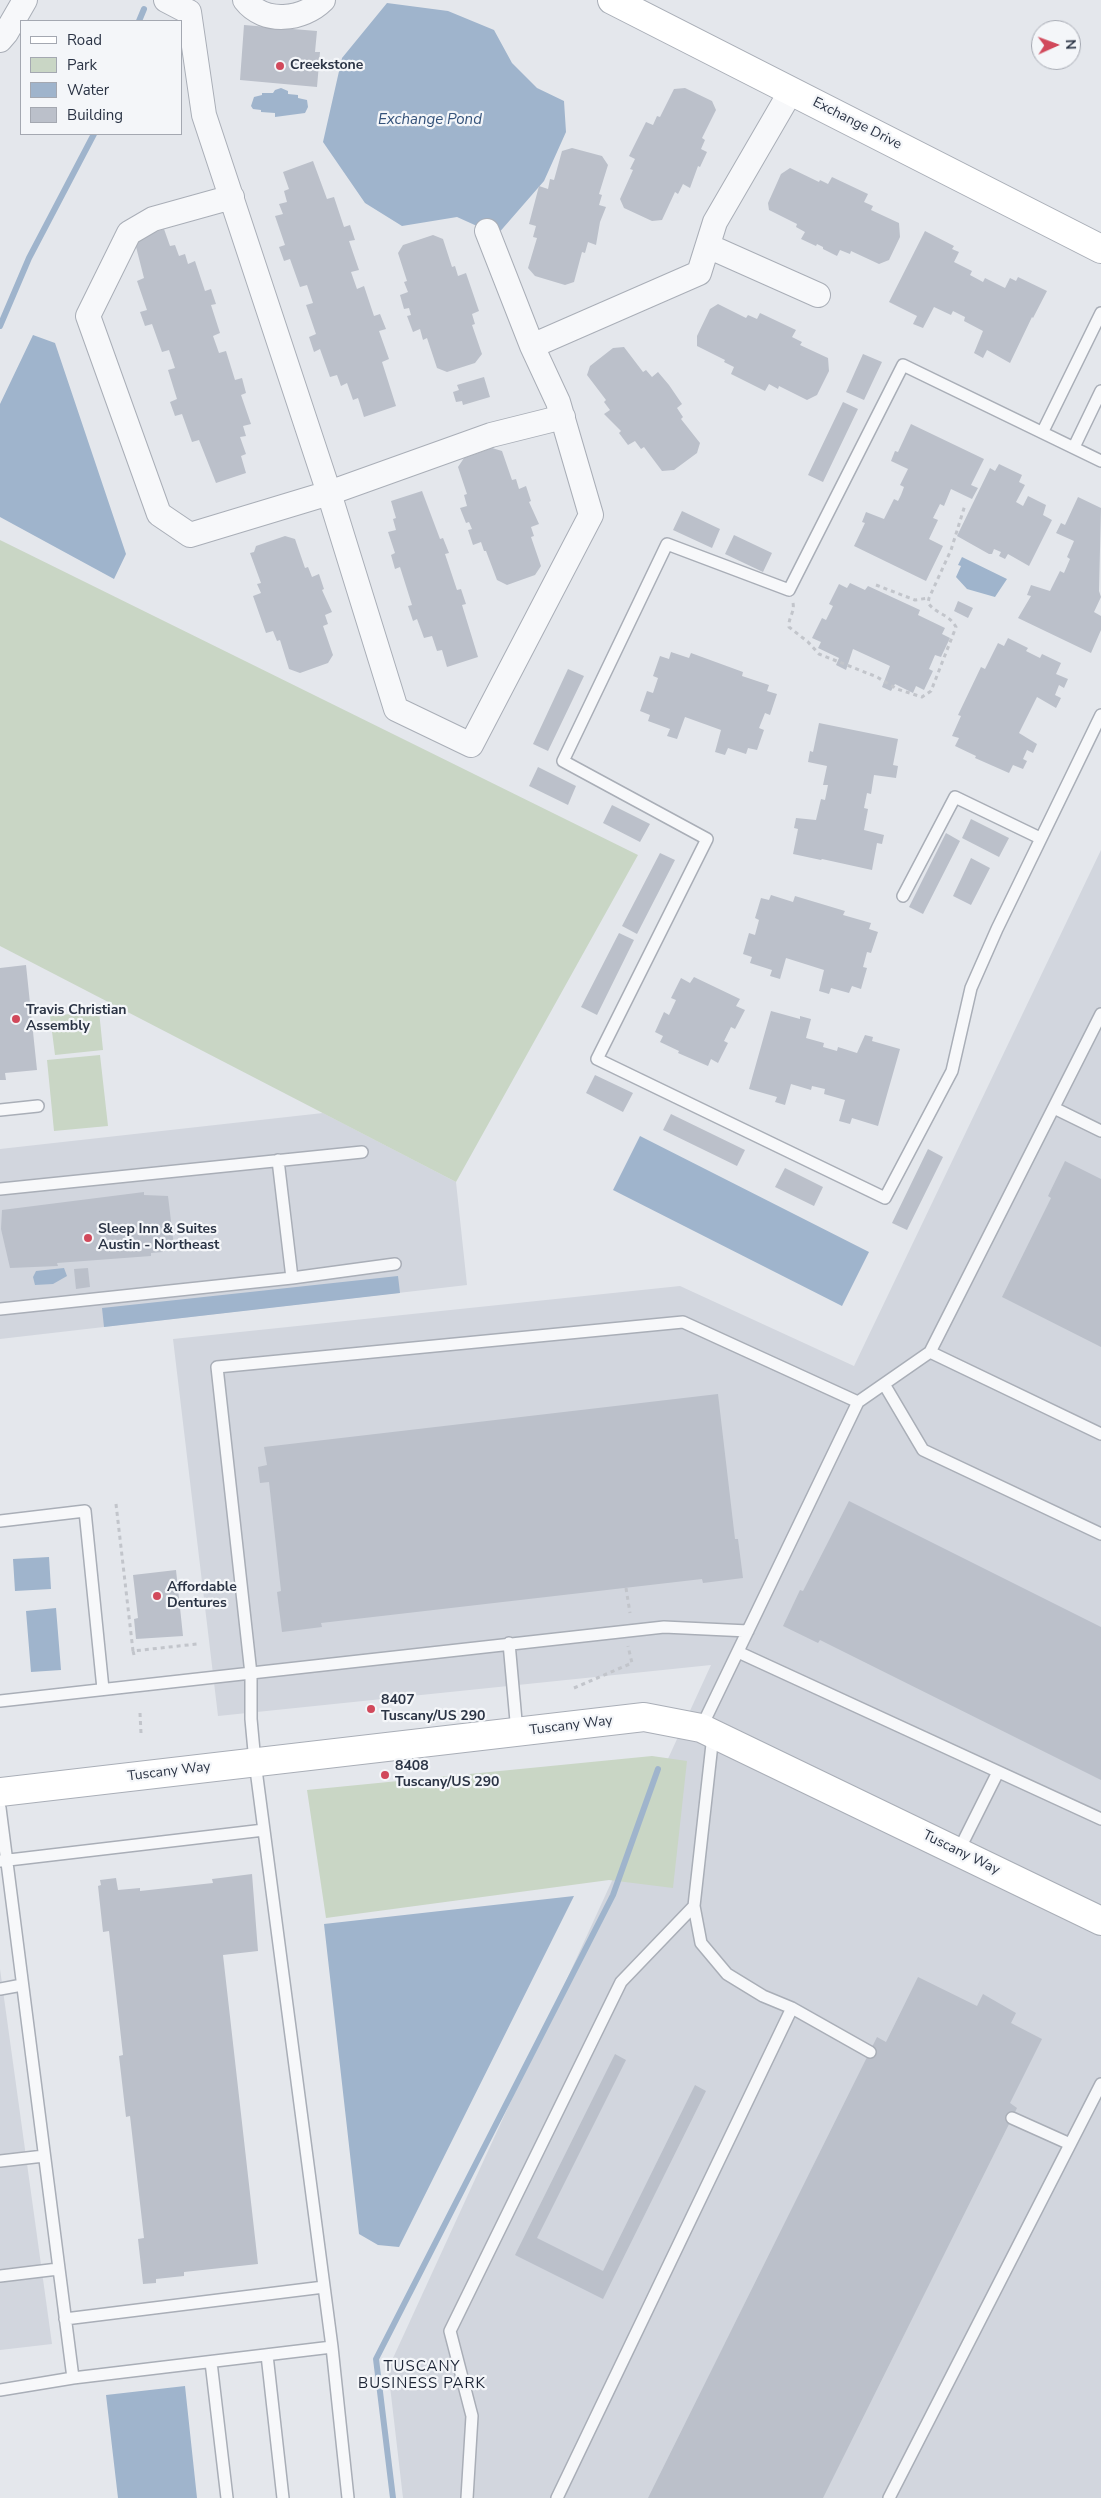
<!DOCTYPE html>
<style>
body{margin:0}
#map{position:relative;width:1101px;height:2498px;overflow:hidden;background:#e4e7ec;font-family:"Nunito Sans",sans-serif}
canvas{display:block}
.legend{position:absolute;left:20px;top:20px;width:162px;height:115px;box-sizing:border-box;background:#f4f6f9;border:1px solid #a4a8b1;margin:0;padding:6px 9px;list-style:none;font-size:15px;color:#2b3445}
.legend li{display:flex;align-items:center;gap:10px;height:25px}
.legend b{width:25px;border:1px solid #a4a8b1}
.north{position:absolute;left:1031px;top:20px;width:50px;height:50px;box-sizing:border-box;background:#f4f6f9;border:1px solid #a4a8b1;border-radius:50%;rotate:88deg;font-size:14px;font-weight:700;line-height:20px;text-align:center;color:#2b3445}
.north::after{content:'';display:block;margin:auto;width:18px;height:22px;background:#d1495b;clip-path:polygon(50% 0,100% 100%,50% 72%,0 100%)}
</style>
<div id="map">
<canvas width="1101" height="2498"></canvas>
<ul class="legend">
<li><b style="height:6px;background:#fff"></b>Road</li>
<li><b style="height:14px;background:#c9d6c5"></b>Park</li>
<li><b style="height:14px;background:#9fb4cc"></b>Water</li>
<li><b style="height:14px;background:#bbc0ca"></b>Building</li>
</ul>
<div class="north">N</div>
</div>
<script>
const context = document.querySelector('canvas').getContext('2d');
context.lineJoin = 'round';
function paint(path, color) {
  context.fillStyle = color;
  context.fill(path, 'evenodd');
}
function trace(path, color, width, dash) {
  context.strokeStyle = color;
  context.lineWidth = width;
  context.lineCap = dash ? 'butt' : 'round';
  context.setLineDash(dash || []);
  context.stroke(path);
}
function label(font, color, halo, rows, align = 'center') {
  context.font = font + ' "Nunito Sans",sans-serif';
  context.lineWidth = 4.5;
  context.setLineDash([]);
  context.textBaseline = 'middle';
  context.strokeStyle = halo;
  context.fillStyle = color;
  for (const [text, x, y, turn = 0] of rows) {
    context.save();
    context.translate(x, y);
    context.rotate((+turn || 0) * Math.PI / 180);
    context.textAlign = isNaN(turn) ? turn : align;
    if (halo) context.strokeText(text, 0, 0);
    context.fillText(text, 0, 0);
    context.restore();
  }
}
paint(new Path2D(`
 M1101 850V2498H403L388 2369 711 1665 218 1716 173 1339 680 1286 854 1366Z
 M323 1113 456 1182 467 1285 0 1339V1149Z
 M0 1969 52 2344 0 2350Z`), '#d2d6de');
paint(new Path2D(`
 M0 540 638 855 456 1182 0 946Z
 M99 1011 103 1050 55 1055 50 1016Z
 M100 1055 108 1126 54 1131 47 1060Z
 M652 1756 687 1761 673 1888 609 1880 326 1918 307 1790Z`), '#c9d6c5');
paint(new Path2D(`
 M387 3 448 11 494 30 512 63 537 88 564 101 566 132 544 181 497 235 457 217 402 226 365 203 323 142 342 58Z
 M281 88 288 91V94L298 95V98L307 100 308 107 305 113 275 117V113L261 112V110L253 109 251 106 254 97 262 95V93H273L275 90Z
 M33 335 55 343 126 554 114 579 0 517V404Z
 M962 557 1007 579 995 597 967 589 956 577 961 566 958 565Z
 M640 1136 869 1252 842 1306 613 1190Z
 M64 1268 67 1276 53 1284 35 1285 33 1277 36 1271Z
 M398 1276 400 1293 104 1327 102 1308Z
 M49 1557 51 1589 15 1591 13 1559Z
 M56 1608 61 1670 31 1672 26 1611Z
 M574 1896 399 2247 378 2245 359 2234 324 1924Z
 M185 2386 197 2498H118L106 2395Z`), '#9fb4cc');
trace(new Path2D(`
 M139 21 144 9
 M0 326 29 258 94 134
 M393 2498 376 2359 613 1895 658 1769`), '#9fb4cc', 6);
paint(new Path2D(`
 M244 25 317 31 315 52H320L317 87 240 80Z
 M685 88 712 101 716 110 702 138 705 140 701 149 707 152 700 167 698 166 690 188 683 184 678 194 675 192 662 220 652 221 624 208 620 199 633 170 630 169 635 159 629 156 646 122 653 125 657 116 660 117 674 89Z
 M572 148 602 156 608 165 599 194 602 195 599 205 606 207 600 222 596 245 588 242 585 253 582 252 574 282 565 285 535 276 528 268 537 238 533 237 536 226 529 224 539 186 548 189 550 179 554 180 562 151Z
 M313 161 327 199 334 197 344 227 350 225 355 240 349 241 359 270 351 272 357 289 364 286 374 316 380 314 386 329 379 331 389 359 382 362 396 406 364 417 358 398 353 400 347 383 341 386 337 375 330 377 320 349 314 352 309 337 316 334 306 305 313 303 307 285 300 287 290 259 284 261 279 247 285 245 275 216 283 214 279 204 287 202 284 191 289 189 283 172Z
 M790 168 819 182 820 180 828 184 832 177 868 194 864 202 873 206 871 210 899 223 900 237 889 260 879 264 851 251 850 254 840 250 837 256 823 249V247L817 244 816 246 801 239 805 232 796 227 797 224 769 210 768 203 781 174Z
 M164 229 170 246 175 245 179 256 185 254 188 264 195 261 205 291 211 289 216 304 211 305 220 333 213 336 219 353 226 351 235 380 242 378 246 393 241 395 251 424 243 426 246 436 240 437 246 454 241 456 246 473 216 483 199 440 192 442 182 414 175 416 170 402 177 399 168 370 175 368 169 350 162 352 152 324 145 326 140 312 147 310 137 281 144 278 134 239Z
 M925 231 954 246 952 249 959 252 954 262 972 271 970 275 983 282 985 278 1005 288 1010 278 1016 281 1018 277 1047 291 1033 318 1032 317 1010 363 987 350 983 358 974 353 983 331 964 321 965 317 953 311 951 315 934 307 923 328 913 324 917 316 889 302Z
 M433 235 443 239 452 267 455 266 458 276 466 273 479 311 472 314 475 324 472 325 482 354 475 363 447 372 437 368 427 338 423 340 420 329 413 332 407 316 411 315 409 308 404 309 400 295 408 292 404 282 407 281 398 253 403 245Z
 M718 304 746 318 748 315 757 319 760 313 796 330 792 337 802 342 800 345 828 358 829 371 817 395 807 400 779 386 778 389 769 384 765 391 731 374 734 367 724 362 725 360 697 346V336L710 309Z
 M624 347 643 372 646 370 652 377 658 372 669 385 682 404 677 408 683 417 681 419 700 443 697 453 674 470 662 471 644 447 641 449 635 441 628 445 619 433 621 431 604 414 610 410 604 402 606 400 587 375 590 366 613 348Z
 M863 354 882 362 864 400 846 392Z
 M484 377 490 397 463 405 462 401 456 402 453 392 459 390 457 385Z
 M843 402 858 409 823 482 808 475Z
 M911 424 984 459 971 485 978 488 972 499 951 489 944 506 940 504 933 518 938 520 929 539 943 546 926 581 854 546 865 523 862 522 866 512 884 519 894 499 898 501 901 495 904 487 900 485 908 469 891 461 895 451 898 452Z
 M492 448 502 451 512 480 516 479 519 489 526 486 531 501 529 502 539 524 531 527 534 536 531 537 541 566 535 575 507 585 497 580 486 551H484L481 542 473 545 468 530 472 529 469 522 466 523 460 508 467 506 464 495 467 494 458 467 464 458Z
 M999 464 1022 475 1019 482 1025 485 1016 502 1023 506 1028 496 1046 505 1043 515 1052 520 1029 566 1008 554 1005 559 999 556 1001 552 994 549 992 554H989L957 536 990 468 995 471Z
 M422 491 440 539 443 538 449 553 445 554 457 590 461 589 466 604 462 605 478 657 447 667 442 650 437 651 432 636 424 638 417 619 413 621 408 606 412 605 400 567 395 569 391 555 395 553 388 532 396 530 393 519 396 518 391 501Z
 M1078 497 1101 508 1099 591 1101 597 1094 612 1101 616V630L1091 653 1018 618 1031 596 1027 595 1031 585 1050 591 1060 571 1064 573 1070 559 1067 557 1074 541 1056 533 1061 523 1065 525Z
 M682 511 720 529 712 548 673 530Z
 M734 535 772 553 763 572 725 554Z
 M285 536 295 539 305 568 308 567 312 577 319 574 324 589 322 590 332 612 325 615 328 624 323 626 333 655 328 663 300 673 289 669 280 640 277 641 273 631 266 633 253 596 261 593 257 584 261 583 250 553 254 552 256 546Z
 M850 583 865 590 868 586 920 610 918 615 945 628 942 634 950 638 941 657 935 655 929 669 933 671 924 690 916 686 913 693 895 684 891 691 882 687 890 666 853 649 846 670 836 665 839 658 818 648 821 642 812 638 822 618 826 620 833 606 829 604 839 584 847 588Z
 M958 601 973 608 968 618 954 611Z
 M1008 638 1028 648 1026 651 1040 658 1042 654 1061 663 1056 674 1068 679 1064 688 1059 685 1055 695 1061 698 1056 708 1037 697 1019 733 1037 744 1033 753 1027 750 1023 759 1027 761 1023 769 1013 765 1009 773 975 758 976 756 955 746 959 738 952 736 961 716 958 715 981 667 985 669 998 643 1004 646Z
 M671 652 689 658 691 653 743 672 742 676 769 685 767 691 777 694 770 715 765 713 759 728 764 730 757 750 748 748 746 754 728 748 725 755 715 752 721 730 685 717 677 739 667 736 670 729 648 721 650 715 640 711 647 691 653 693 658 678 653 676 660 656 669 659Z
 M568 669 584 676 548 751 533 744Z
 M819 723 898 739 893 765 898 766 896 778 874 775 871 794 867 793 864 808 868 809 864 830 884 835 882 844 877 843 872 870 822 859 821 860 793 854 798 829 794 828 796 818 816 820 821 799 825 800 828 785H823L827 766 808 762 810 751 813 752Z
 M538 767 576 786 568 805 529 786Z
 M612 805 650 824 640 842 603 823Z
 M971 819 1009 838 999 857 962 838Z
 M946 833 960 841 923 914 909 907Z
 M660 853 675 860 637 934 622 926Z
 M971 858 990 868 971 905 953 896Z
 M771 895 793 902 795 896 845 911 843 915 871 923 869 929 878 932 871 953 867 952 863 967 867 968 861 989 852 986 849 993 831 988 829 994 819 991 824 970 786 958 780 979 770 976 772 970 750 963 752 957 743 954 749 933 755 935 759 920 755 918 761 898 769 900Z
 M619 933 634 940 597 1015 581 1007Z
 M26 965 37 1070 5 1073 6 1080H0V968Z
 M694 977 740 999 736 1006 745 1010 735 1029 731 1027 724 1041 728 1043 718 1063 711 1059 708 1066 678 1053 679 1051 660 1042 663 1036 655 1032 664 1012 669 1015 676 1000 671 998 681 978 690 983Z
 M771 1011 800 1019V1016L811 1019 806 1038 824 1043 823 1047 837 1051 838 1047 857 1053 865 1035 873 1037 872 1041 900 1049 878 1126 852 1118 850 1124 839 1121 845 1100 824 1094 825 1089 812 1086 811 1090 791 1084 785 1105 775 1102 777 1097 749 1089Z
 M595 1075 633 1093 623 1112 586 1093Z
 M671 1114 745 1150 737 1166 663 1130Z
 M928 1149 943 1157 907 1230 892 1223Z
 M1065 1161 1101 1179V1347L1002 1297 1051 1198 1048 1196Z
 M785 1168 823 1187 814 1206 775 1187Z
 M144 1192V1195L168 1196 174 1246 163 1248V1252L151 1253V1256L57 1263 58 1266 10 1268 1 1229 2 1210Z
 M88 1268 90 1287 76 1289 74 1269Z
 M718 1394 735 1539H738L743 1578 703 1583 702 1579 321 1623 322 1627 282 1632 277 1592 281 1591 269 1482 260 1483 258 1467 267 1465 264 1447Z
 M849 1501 1101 1627V1780L820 1640 818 1643 783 1626 800 1590 803 1591Z
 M176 1570 183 1636 136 1639 134 1619 138 1618 133 1575Z
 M252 1874 258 1951 223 1955 258 2264 184 2272V2276L156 2279V2283L143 2284 138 2239 144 2238 130 2116 126 2117 119 2056 123 2055 109 1931 103 1932 98 1886 101 1885 100 1880 116 1878 118 1890 140 1888V1891L213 1883 212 1879Z
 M918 1977 977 2006 983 1994 1016 2013 1011 2023 1042 2039 1010 2103 1017 2108 823 2498H648L877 2037 886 2042Z
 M615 2054 626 2060 537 2238 603 2271 695 2085 706 2091 603 2299 515 2255Z`), '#bbc0ca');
const lane = new Path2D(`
 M1043 431 1101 313
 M1074 447 1101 391
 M1101 461 903 365 789 590 667 544 563 761 707 839 597 1059 885 1198 952 1071 971 988 997 929 1101 715
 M903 896 955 797 1040 838
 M1054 1108 1101 1131
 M0 1110 38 1106
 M278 1160 292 1278
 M0 1189 362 1152
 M0 1309 292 1278 395 1264
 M930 1352 1101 1434
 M884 1384 923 1450 1101 1534
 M0 1521 85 1511 103 1689
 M509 1643 517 1732
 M738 1652 1101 1819
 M0 1701 664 1627 748 1631
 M701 1728 858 1402 930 1352 1101 1014
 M713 1735 694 1906 701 1943 727 1974 763 1996 792 2008 870 2052
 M0 1808 73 2378
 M958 1852 998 1772
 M0 1861 264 1830
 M0 1989 22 1985
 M1012 2118 1070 2144
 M0 2161 44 2156
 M0 2276 58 2269
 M65 2319 324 2287
 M332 2347 255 1762 251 1719V1674L217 1367 683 1322 858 1402
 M267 2355 283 2498
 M211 2362 227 2498
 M0 2390 73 2378 332 2347 348 2498
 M467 2498 472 2416 450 2331 621 1982 694 1906
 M557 2498 792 2008
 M889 2498 1101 2084`);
const street = new Path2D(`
 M166 0 189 12 204 115 329 493 396 709 471 745 591 515 558 402 532 346 699 273 715 222 791 91
 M245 0C264 25 303 20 323 0
 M0 40 6 33 25 0
 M232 197 153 219 129 233 88 316 159 514 190 535 329 493 491 435 563 417
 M487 231 532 346
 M708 246 818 295`);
const secondary = new Path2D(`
 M612 0 1101 249
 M0 1792 644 1717 701 1728 1101 1921`);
trace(lane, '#a9aeb7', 14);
trace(street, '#a9aeb7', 26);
trace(secondary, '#a9aeb7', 30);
trace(new Path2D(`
 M876 585 915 600 929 598
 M793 603C795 612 788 618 789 627L808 642 819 654 877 677 897 689 922 697 931 691 956 627C949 614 936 614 928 603L929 598 951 550 965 505
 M116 1504 133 1651
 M626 1588 630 1613
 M134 1655 133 1651 197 1644
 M574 1688 632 1663 628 1646
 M140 1713 141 1733`), '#c2c5cb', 3, [4, 4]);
trace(lane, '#f7f8fa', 11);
trace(street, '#f7f8fa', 24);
trace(secondary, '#fff', 28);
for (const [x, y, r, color] of [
 [280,66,5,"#d1495b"],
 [16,1019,5,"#d1495b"],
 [88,1238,5,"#d1495b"],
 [157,1596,5,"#d1495b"],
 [371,1709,5,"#d1495b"],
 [385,1775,5,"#d1495b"]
]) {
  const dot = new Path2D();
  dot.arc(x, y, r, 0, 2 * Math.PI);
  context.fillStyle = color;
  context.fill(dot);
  trace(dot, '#f4f6f9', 2);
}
label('bold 14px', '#2b3445', '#f4f6f9', [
 ["Creekstone",290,66],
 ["Travis Christian",26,1011],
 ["Assembly",26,1027],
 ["Sleep Inn & Suites",98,1230],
 ["Austin - Northeast",98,1246],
 ["Affordable",167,1588],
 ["Dentures",167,1604],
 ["8407",381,1701],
 ["Tuscany/US 290",381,1717],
 ["8408",395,1767],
 ["Tuscany/US 290",395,1783]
], 'left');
label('14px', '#2b3445', '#f4f6f9', [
 ["Exchange Drive",857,124,27],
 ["Tuscany Way",571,1726,-7],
 ["Tuscany Way",169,1772,-7],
 ["Tuscany Way",961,1853,26]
]);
label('italic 15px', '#34527a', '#f4f6f9', [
 ["Exchange Pond",430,120]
]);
context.letterSpacing = '1px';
label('15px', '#1d2536', '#f4f6f9', [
 ["TUSCANY",422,2367],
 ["BUSINESS PARK",422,2384]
]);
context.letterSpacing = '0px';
</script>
